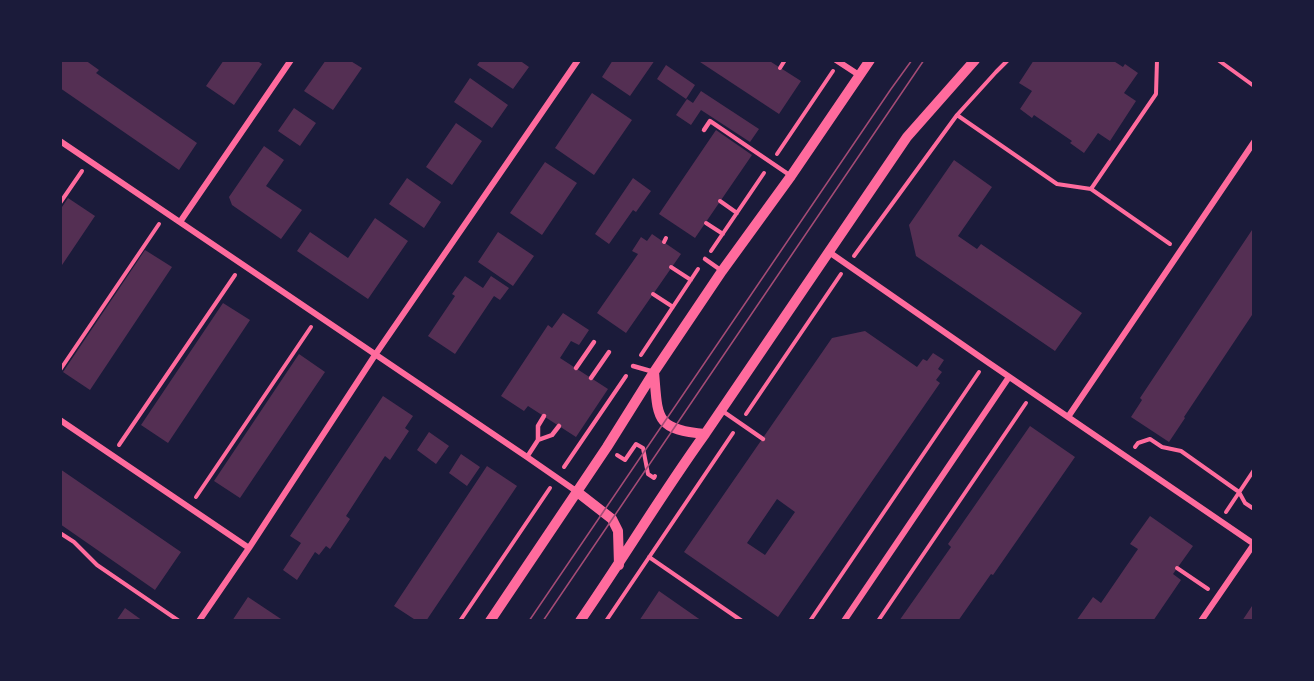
<!DOCTYPE html>
<style>
body{margin:0}
#map{position:relative;width:1314px;height:681px;overflow:hidden;background:#1b1b3a;font-family:Montserrat,sans-serif}
canvas{display:block}
.frame{position:absolute;inset:0;border:62px solid #1b1b3a;pointer-events:none}
</style>
<div id="map">
<canvas width="1314" height="681"></canvas>
<div class="frame"></div>
</div>
<script>
const context = document.querySelector('canvas').getContext('2d');
context.lineJoin = 'round';
function paint(path, color) {
  context.fillStyle = color;
  context.fill(path, 'evenodd');
}
function trace(path, color, width, dash) {
  context.strokeStyle = color;
  context.lineWidth = width;
  context.lineCap = dash ? 'butt' : 'round';
  context.setLineDash(dash || []);
  context.stroke(path);
}
paint(new Path2D(`
 M60 60H85L99 70 96 73 197 143 179 170 60 88Z
 M224 60H256L262 64 234 105 206 86Z
 M326 60H349L362 68 333 110 304 91Z
 M481 60H519L529 67 513 89 477 65Z
 M613 60H655L630 96 602 77Z
 M697 60H768L801 81 779 114Z
 M1034 60H1112L1123 67 1125 64 1138 73 1124 93 1136 101 1110 141 1098 133 1084 153 1070 143 1072 141 1034 115 1032 118 1020 109 1032 91 1019 83Z
 M666 65 695 85 686 99 657 79Z
 M470 78 508 105 492 128 454 102Z
 M701 91 759 129 750 142 701 110 691 125 676 115 687 99 693 103Z
 M592 93 632 120 594 175 555 148Z
 M294 108 316 123 300 146 278 131Z
 M456 123 482 141 452 185 426 167Z
 M716 130 752 155 695 238 659 214Z
 M264 146 284 160 266 186 302 210 281 239 232 205 229 197Z
 M954 160 992 187 958 236 977 249 981 244 1082 313 1055 351 916 256 909 225Z
 M545 162 577 183 542 235 510 213Z
 M407 178 441 202 424 228 389 204Z
 M633 178 651 191 636 212 633 210 609 244 595 234Z
 M68 198 95 216 60 268V210Z
 M375 218 408 241 368 299 297 251 310 232 348 258Z
 M1254 227V312L1184 417 1185 418 1169 442 1131 417 1142 400 1140 398Z
 M498 232 534 256 513 286 478 262Z
 M652 234 681 254 626 333 597 313 638 254 632 251 641 237 647 241Z
 M145 250 172 267 90 390 63 372Z
 M465 276 483 288 491 276 509 288 500 300 494 296 455 354 428 336 455 296 452 294Z
 M223 303 250 320 168 443 141 425Z
 M563 313 589 330 579 345 571 341 560 358 608 389 576 437 528 406 524 411 501 396 548 325 552 328Z
 M865 331 917 367 923 359 927 361 933 353 944 360 938 369 942 372 936 380 940 383 778 617 684 552 832 338ZM777 499 795 512 765 555 747 543Z
 M299 354 325 372 240 498 214 481Z
 M383 396 413 416 405 428 409 431 390 460 385 456 381 462 346 516 350 519 330 549 326 546 319 555 315 552 297 580 283 570 301 543 290 536Z
 M1030 426 1075 457 993 575 991 574 958 621H899L951 547 948 544Z
 M429 432 449 446 436 464 417 450Z
 M461 454 480 467 467 486 449 473Z
 M487 466 517 486 426 621H417L394 606Z
 M60 469 181 552 155 590 60 524Z
 M1150 516 1193 546 1173 574 1181 580 1153 621H1076L1093 597 1101 603 1138 549 1130 544Z
 M659 591 702 621H639Z
 M248 597 284 621H232Z
 M1254 603V621H1242Z
 M125 608 143 621H116Z`), '#542f53');
trace(new Path2D(`
 M1218 60 1254 86
 M780 68 785 60
 M957 115 1057 184 1091 189 1156 94 1157 60
 M777 154 833 71
 M1091 189 1170 244
 M720 201 737 213
 M60 203 82 171
 M706 223 723 234
 M664 242 666 238
 M711 251 764 173
 M854 256 957 115 996 72 1008 60
 M671 267 691 280
 M653 294 673 307
 M641 355 698 269
 M60 370 159 224
 M746 414 841 274
 M119 445 235 275
 M1135 447 1138 443 1150 439 1162 447 1181 451 1239 492 1245 503 1254 509
 M617 455 625 460 636 444 643 448 648 474 654 478 655 476
 M564 467 626 376
 M196 497 311 327
 M1226 512 1254 470
 M60 533 74 542 97 565 179 621
 M649 557 742 621
 M1177 568 1208 589
 M460 621 550 488
 M606 621 733 433
 M810 621 979 372
 M878 621 1026 403`), '#ff6b9d', 4);
trace(new Path2D(`
 M704 130 710 121 791 176
 M705 259 722 271
 M633 366 654 372
 M576 368 594 342
 M591 378 609 352
 M721 410 763 439
 M544 416 538 426V440L552 435 559 426
 M527 457 538 440`), '#ff6b9d', 4.5);
trace(new Path2D(`
 M836 60 859 75
 M60 141 527 457 576 491
 M180 222 291 60
 M829 252 986 361 1254 544
 M1068 417 1254 142
 M60 420 249 548
 M199 621 249 548 375 355 578 60
 M844 621 1009 377
 M1201 621 1254 544`), '#ff6b9d', 6);
trace(new Path2D(`
 M654 372C658 417 654 430 705 434
 M576 491 612 519 618 531 619 565
 M490 621 607 447 654 372 722 271 791 176 870 60
 M580 621C623 559 661 495 705 434L907 137 975 60`), '#ff6b9d', 10);
trace(new Path2D(`
 M529 621 891 89 912 60
 M543 621 924 60`), '#a44b75', 1.5);
</script>
